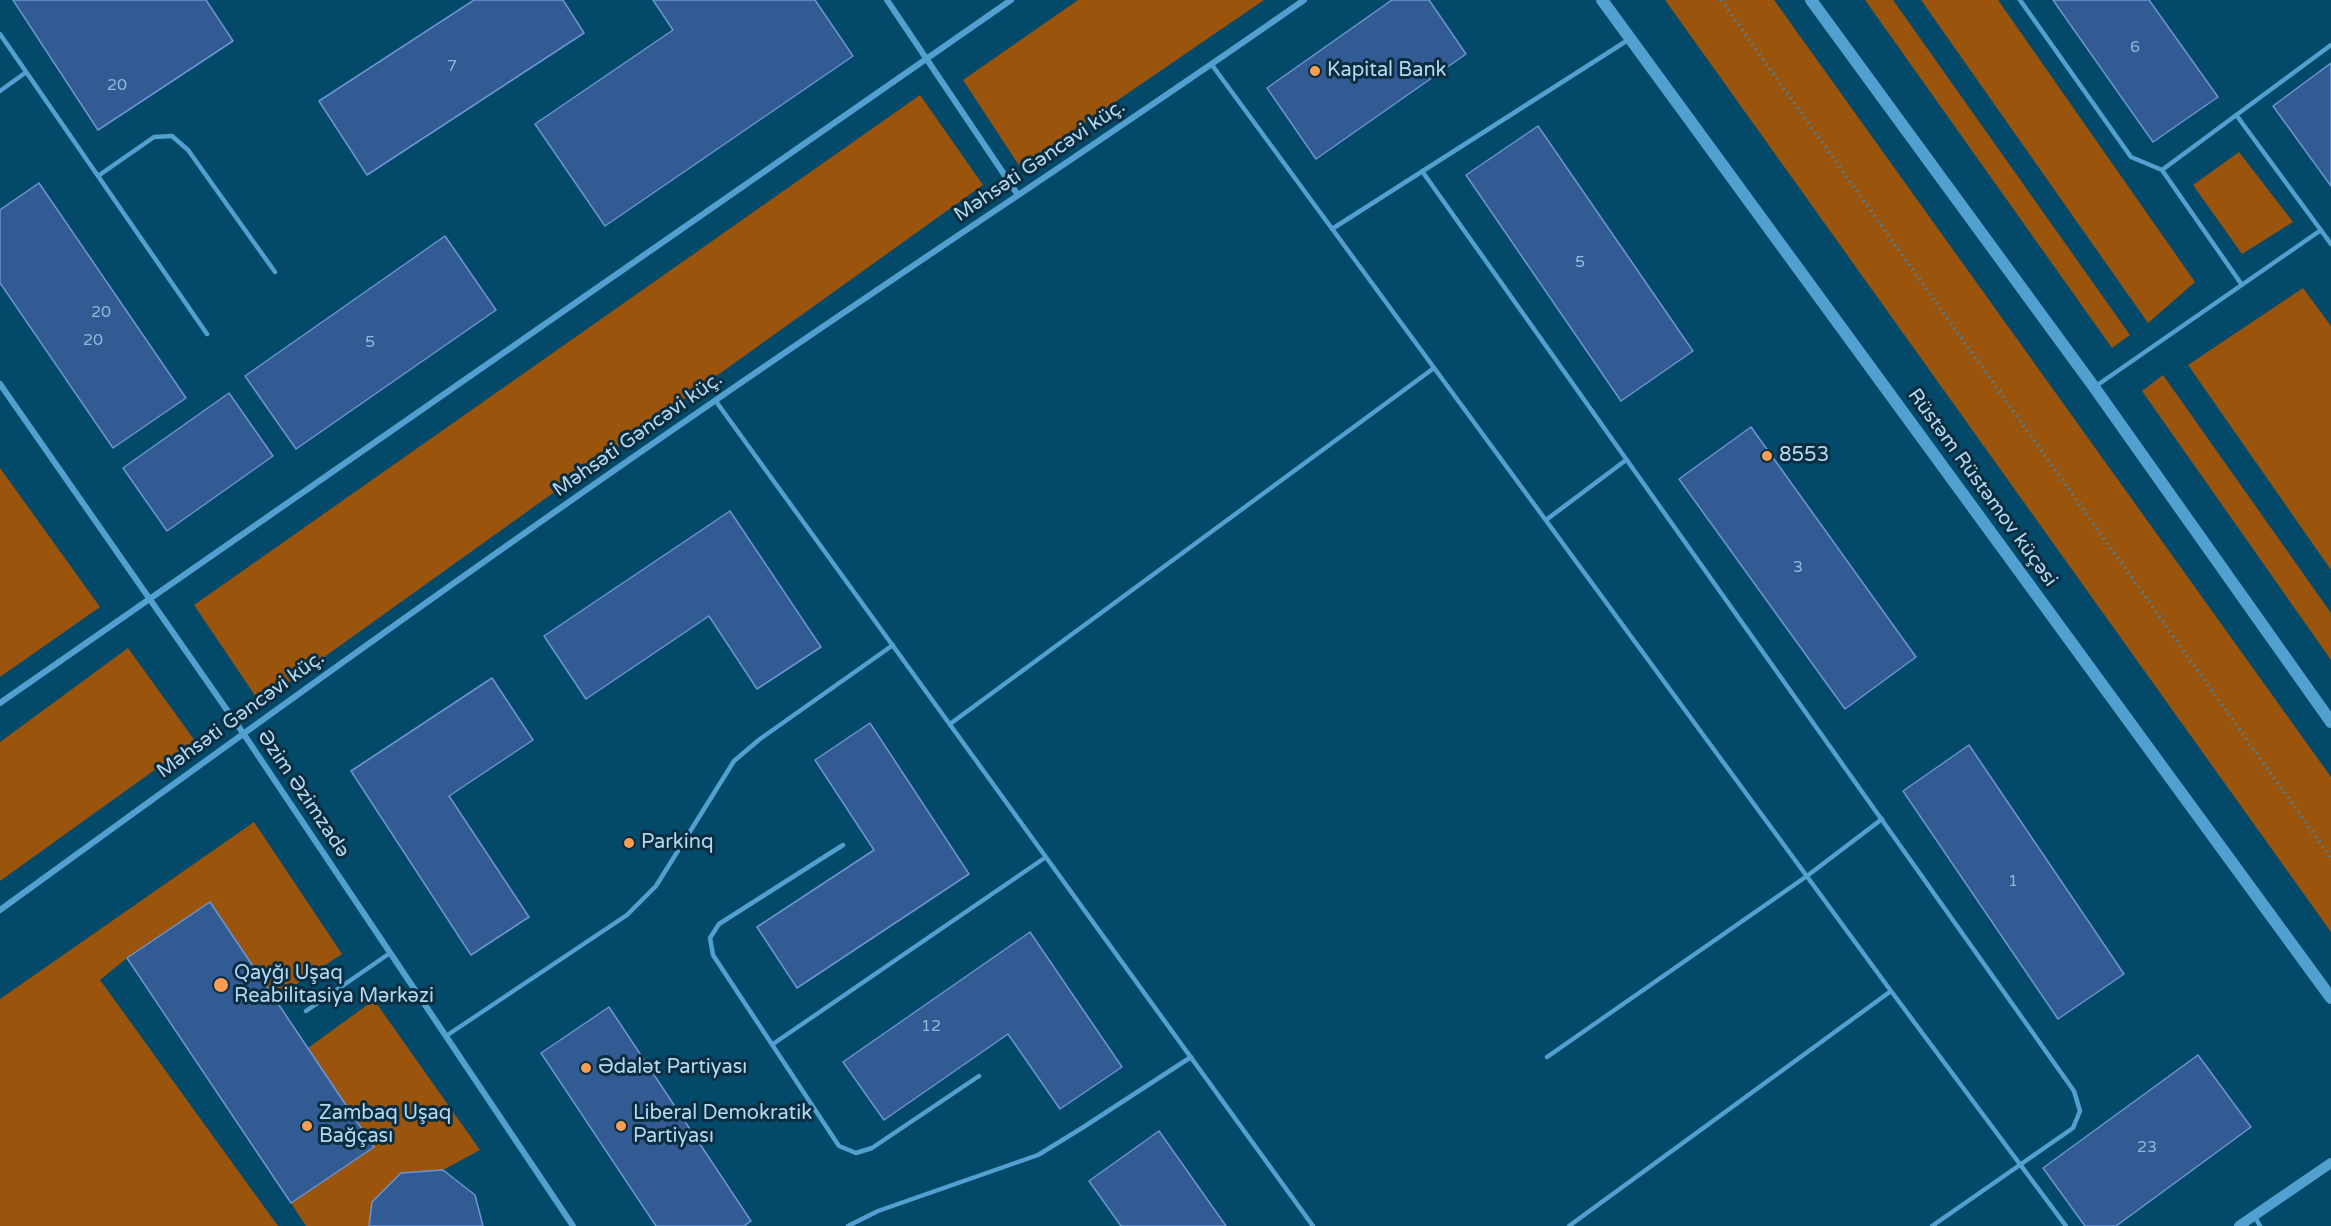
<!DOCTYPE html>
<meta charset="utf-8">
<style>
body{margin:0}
canvas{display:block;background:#03496a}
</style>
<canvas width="2331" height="1226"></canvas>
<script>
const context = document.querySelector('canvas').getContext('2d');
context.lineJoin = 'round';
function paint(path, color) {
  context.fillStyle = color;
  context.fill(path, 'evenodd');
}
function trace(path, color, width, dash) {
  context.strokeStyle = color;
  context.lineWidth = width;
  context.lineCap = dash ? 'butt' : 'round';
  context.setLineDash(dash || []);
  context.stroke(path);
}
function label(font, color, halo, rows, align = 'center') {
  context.font = font + ' "Varela Round",sans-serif';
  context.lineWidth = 6;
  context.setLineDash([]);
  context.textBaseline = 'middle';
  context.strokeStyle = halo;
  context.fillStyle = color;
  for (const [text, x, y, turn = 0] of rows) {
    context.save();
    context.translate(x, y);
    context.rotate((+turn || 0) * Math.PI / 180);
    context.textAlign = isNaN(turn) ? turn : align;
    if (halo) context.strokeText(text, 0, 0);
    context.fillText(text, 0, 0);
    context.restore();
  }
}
paint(new Path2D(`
 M1078 0H1264L1020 167 963 80Z
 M1665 0H1774L2331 777V932Z
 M1865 0H1893L2130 335 2112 348Z
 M1921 0H1998L2195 282 2148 323Z
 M920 95 983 185 260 703 194 605Z
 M2239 152 2293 222 2242 254 2193 185Z
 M2303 288 2331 326V570L2188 365Z
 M2163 375 2331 613V660L2142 391Z
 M0 468 100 607 0 677Z
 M128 648 195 741 0 881V742Z
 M254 822 342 954 274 999 210 902 127 958 100 980 278 1226H0V999Z
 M374 1000 480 1150 443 1170 401 1173 372 1202 369 1226H306L291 1203 373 1147 308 1048Z`), '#9b540c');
const building = new Path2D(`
 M13 0H206L233 41 98 130Z
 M474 0H563L584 33 367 175 319 101Z
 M653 0H815L853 56 605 226 535 124 673 30Z
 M1392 0H1429L1466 54 1316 159 1267 88Z
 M2053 0H2149L2218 97 2153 142Z
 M2331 63V186L2273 106Z
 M1538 126 1693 351 1621 401 1466 175Z
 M39 183 186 398 113 448 0 283V210Z
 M445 236 496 310 296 449 245 376Z
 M229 393 273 456 167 531 123 468Z
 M1751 427 1916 657 1845 709 1679 479Z
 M730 511 821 647 757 689 709 616 586 699 544 636Z
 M492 678 533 740 449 796 529 917 471 955 351 771Z
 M870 723 969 874 797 988 757 927 874 850 815 760Z
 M1969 745 2124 974 2058 1019 1903 791Z
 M210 902 374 1147 291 1203 127 958Z
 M1030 932 1122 1067 1060 1109 1008 1034 884 1120 843 1062Z
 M609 1007 751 1221 744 1226H656L541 1053Z
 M2198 1055 2251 1127 2116 1226H2085L2043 1168Z
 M1159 1131 1226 1226H1121L1089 1181Z
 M443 1170 475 1195 483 1226H369L372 1202 401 1173Z`);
paint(building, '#325a93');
trace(building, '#6b95d3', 1.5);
trace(new Path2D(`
 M1721 0 2331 858`), '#4982a0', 4, [1.5, 4.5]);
trace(new Path2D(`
 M2020 0 2131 157 2162 170 2331 45
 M0 34 98 176 154 137 172 136 188 150 275 272
 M1212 65 1891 991 2066 1226
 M0 91 25 73
 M2237 116 2331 244
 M2162 170 2242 285
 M1422 171 2074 1091 2080 1111 2073 1128 1932 1226
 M98 176 207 334
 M1332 229 1628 40
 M2096 386 2321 230
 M715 400 1313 1226
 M1546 520 1626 460
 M950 724 1434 368
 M843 845 719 924 710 938 713 955 839 1146 856 1153 872 1148 979 1076
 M306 1011 390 953
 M446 1036 627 915 656 886 734 761 760 739 893 645
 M773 1044 1046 857
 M1547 1057 1807 876 1882 819
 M2254 1215 2260 1226
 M848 1226 878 1211 1038 1155 1082 1128 1191 1057
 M1569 1226 1891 991`), '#52a0cf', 4.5);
trace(new Path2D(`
 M887 0 1018 195
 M0 384 243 733 573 1226
 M0 703 1011 0
 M0 910C237 738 474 566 716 400 911 265 1110 136 1304 0`), '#52a0cf', 6);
trace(new Path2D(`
 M2239 1226 2331 1163`), '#52a0cf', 10);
trace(new Path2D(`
 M1602 0 2331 998
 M1811 0 2094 387 2331 722`), '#52a0cf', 12);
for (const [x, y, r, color] of [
 [1315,71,6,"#fb9e51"],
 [1767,456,6,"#fb9e51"],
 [629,843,6,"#fb9e51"],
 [221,985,8,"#fb9e51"],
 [586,1068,6,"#fb9e51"],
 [307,1126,6,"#fb9e51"],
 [621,1126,6,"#fb9e51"]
]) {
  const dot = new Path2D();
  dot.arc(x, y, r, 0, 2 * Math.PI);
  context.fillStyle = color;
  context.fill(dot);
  trace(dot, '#0b2d40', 2);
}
label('16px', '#94b8da', null, [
 ["6",2135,48],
 ["7",452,67],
 ["20",117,86],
 ["5",1580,263],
 ["20",101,313],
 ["20",93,341],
 ["5",370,343],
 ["3",1798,568],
 ["1",2013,882],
 ["12",931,1027],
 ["23",2147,1148]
]);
label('20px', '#b4d8f1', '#0b2d40', [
 ["Kapital Bank",1327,71],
 ["8553",1779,456],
 ["Parkinq",641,843],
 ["Qayğı Uşaq",234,974],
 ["Reabilitasiya Mərkəzi",234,997],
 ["Ədalət Partiyası",598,1068],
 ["Zambaq Uşaq",319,1114],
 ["Bağçası",319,1137],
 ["Liberal Demokratik",633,1114],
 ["Partiyası",633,1137]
], 'left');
label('20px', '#b4d8f1', '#0b2d40', [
 ["Məhsəti Gəncəvi küç.",1040,161,-34],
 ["Məhsəti Gəncəvi küç.",638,435,-35],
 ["Rüstəm Rüstəmov küçəsi",1982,488,54],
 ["Məhsəti Gəncəvi küç.",241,715,-36],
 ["Əzim Əzimzadə",303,794,56]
]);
</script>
